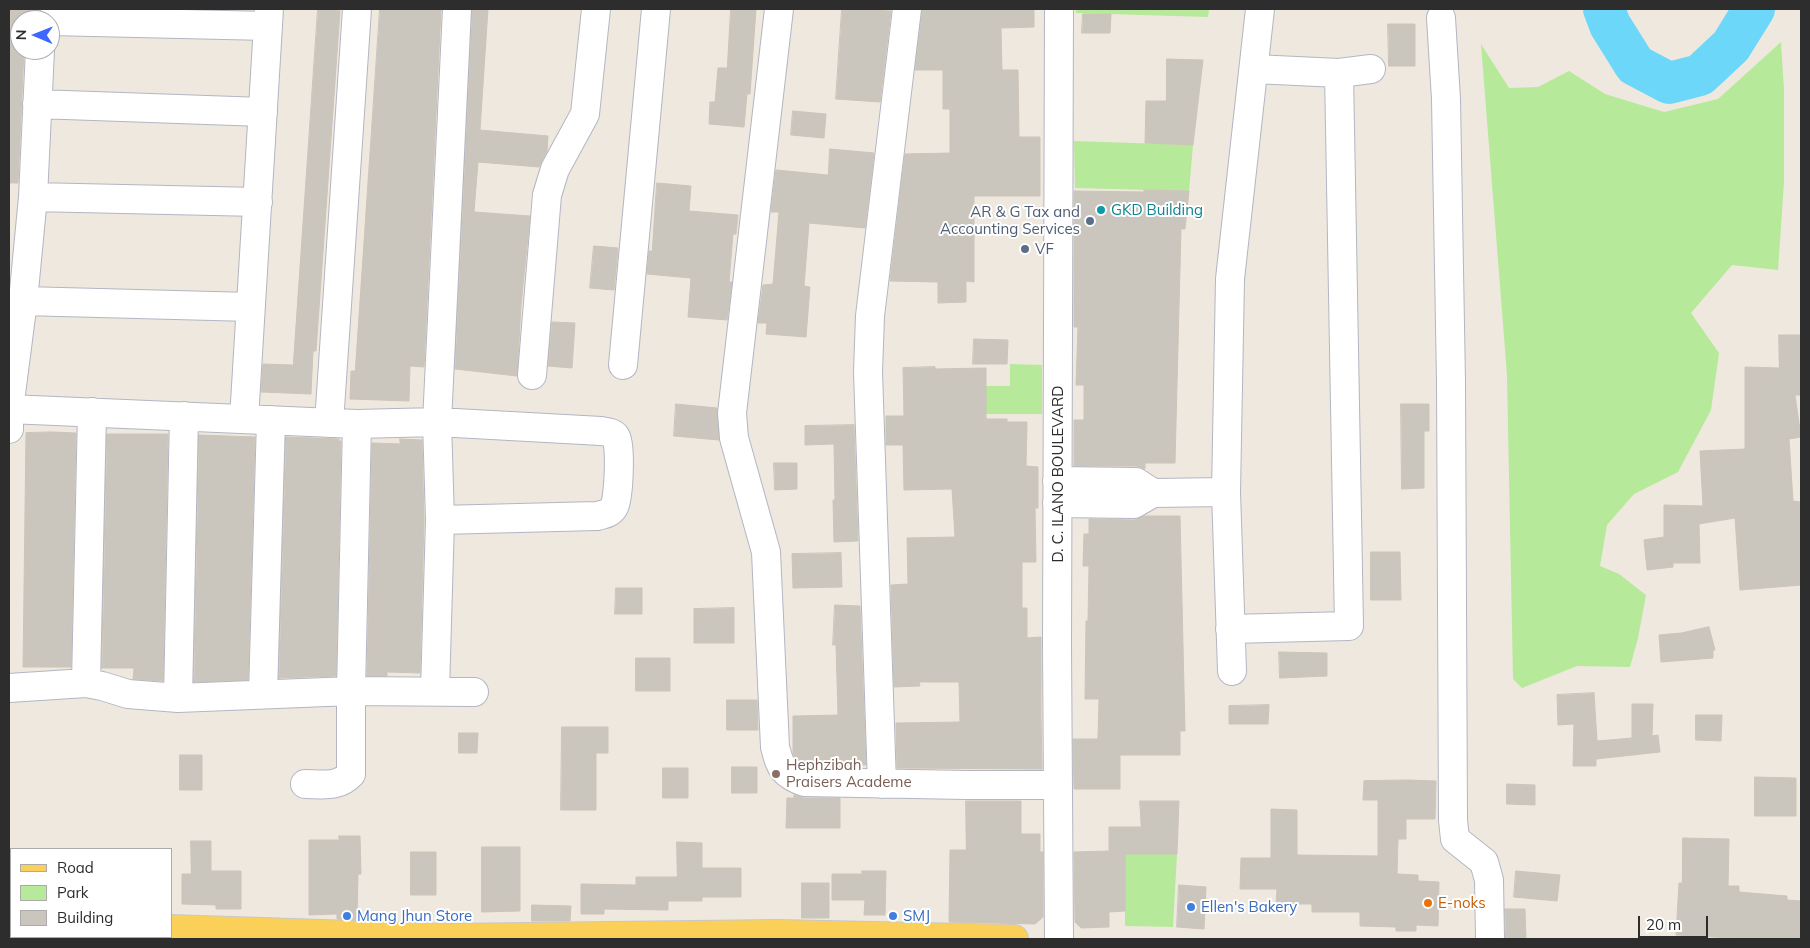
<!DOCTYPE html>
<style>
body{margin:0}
#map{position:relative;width:1810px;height:948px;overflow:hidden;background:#efe8df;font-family:Mulish,sans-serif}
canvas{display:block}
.frame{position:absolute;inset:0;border:10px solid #2d2d2d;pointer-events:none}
.legend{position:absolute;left:10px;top:848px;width:162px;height:90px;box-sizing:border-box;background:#fff;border:1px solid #ababab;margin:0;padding:6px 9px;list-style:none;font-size:15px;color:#2d2d2d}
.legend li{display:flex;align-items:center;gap:10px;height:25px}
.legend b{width:25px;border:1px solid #ababab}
.north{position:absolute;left:10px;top:10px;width:50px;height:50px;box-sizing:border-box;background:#fff;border:1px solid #ababab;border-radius:50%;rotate:271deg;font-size:14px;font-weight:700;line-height:20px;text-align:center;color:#2d2d2d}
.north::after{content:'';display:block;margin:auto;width:18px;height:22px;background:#3d67ff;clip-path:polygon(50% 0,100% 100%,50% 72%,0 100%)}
.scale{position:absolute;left:1638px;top:916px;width:70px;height:22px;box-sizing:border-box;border:2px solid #2d2d2d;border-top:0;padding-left:6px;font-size:15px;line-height:18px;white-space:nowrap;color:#2d2d2d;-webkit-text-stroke:4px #fff;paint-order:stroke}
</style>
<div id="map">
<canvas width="1810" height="948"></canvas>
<div class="frame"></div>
<ul class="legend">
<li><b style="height:6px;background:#fbd059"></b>Road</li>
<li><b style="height:14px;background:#b6e999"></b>Park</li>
<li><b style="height:14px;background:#cbc6bd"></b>Building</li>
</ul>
<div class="north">N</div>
<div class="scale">20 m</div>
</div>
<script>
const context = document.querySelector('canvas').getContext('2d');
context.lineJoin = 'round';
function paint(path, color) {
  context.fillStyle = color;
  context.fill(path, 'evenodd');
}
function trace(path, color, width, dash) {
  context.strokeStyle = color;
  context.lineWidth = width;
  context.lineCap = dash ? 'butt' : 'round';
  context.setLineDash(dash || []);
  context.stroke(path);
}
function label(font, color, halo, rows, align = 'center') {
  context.font = font + ' Mulish,sans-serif';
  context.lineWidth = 4;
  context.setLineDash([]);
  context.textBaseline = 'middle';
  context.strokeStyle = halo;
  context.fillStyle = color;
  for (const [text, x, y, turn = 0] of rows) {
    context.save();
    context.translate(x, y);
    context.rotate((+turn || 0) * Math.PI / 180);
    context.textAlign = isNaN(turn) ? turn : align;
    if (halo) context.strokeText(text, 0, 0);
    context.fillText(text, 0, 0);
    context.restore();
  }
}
paint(new Path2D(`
 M1076 9H1209L1208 17 1076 13Z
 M1781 42 1784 90V182L1778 270 1732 265 1691 313 1719 353 1711 410 1678 472 1634 494 1607 525 1600 566 1619 574 1646 595 1638 638 1630 667 1577 666 1522 688 1513 679 1507 375 1481 44 1509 88 1538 87 1569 71 1605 94 1664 112 1718 99Z
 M1074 141 1193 145 1189 191 1075 188Z
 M1010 364 1042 365V414H986V386H1010Z
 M1125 854H1177L1173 927 1125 926Z`), '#b6e999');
trace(new Path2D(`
 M9 933H11
 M65 937 102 939`), '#6cd7f8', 7);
trace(new Path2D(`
 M1604 9 1610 25 1635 65 1669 83 1700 75 1731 46 1754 9`), '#6cd7f8', 42);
const building = new Path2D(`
 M11 9H34L33 20H20V50H24L18 183H9V54Z
 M318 9 340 11 316 351H313L311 394 261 392 263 364 293 365Z
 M380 9H441L424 367 410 366 409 401 350 399 351 371H355Z
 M472 9H488L480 130 548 136 547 151 539 167 478 162 474 212 530 216 521 306 517 376 455 369Z
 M731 9H756L750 94H747L744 127 709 124 710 102H715L718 68H727Z
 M842 9 891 11 880 102 836 99Z
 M922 9H1034V27L1001 28 1002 70H1018L1019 137H1040V196H974V282L966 281V302L938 303V282L890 281 905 154 950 153V109H943V70H915Z
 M1083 14H1111L1110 33H1082Z
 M1388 24H1415V66H1389Z
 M1167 59 1203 60 1193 145 1145 143 1146 101H1166Z
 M793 111 826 114 824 138 791 135Z
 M830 149 874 153 865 228 809 223 804 286 810 287 806 337 766 334 767 323H758L763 285 773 284 779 212H771L776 170 828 175Z
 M657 183 691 186 689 211 738 215 736 234H733L729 282H732L727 320 688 317 691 278 647 274 649 251H652Z
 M1144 190 1189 191 1185 229H1181L1175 463H1145V469L1136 466H1074V420H1084V385H1076L1078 327H1074V191L1144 192Z
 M594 246 618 248 614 290 590 288Z
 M552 322 575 323 572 368 548 366Z
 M1779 335H1801V395H1795L1801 437 1789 439 1793 501 1801 502V585L1740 590 1735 518 1699 524 1700 563H1673V567L1647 570 1644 540 1664 537V505L1703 506 1700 451 1745 449V367L1779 368Z
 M974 339 1008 340 1007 364H973Z
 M935 367V369L986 368V419H1007V422H1027L1026 466 1038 467V508H1035L1036 562H1022V608H1027V638L1041 637V716L1042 769 897 768 896 723 960 722 959 682H919L920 686 894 687 891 585 908 584 907 538 955 537 952 489 904 490 903 445H886V416H904L903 368Z
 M676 404 717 408 719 440 674 436Z
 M1401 404H1429V431H1424V488L1402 489Z
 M854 425 858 541 834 542 833 500H835L834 444 805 445V426Z
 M52 432 76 433 71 667H23L26 433Z
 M107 434H168L163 681 133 679 134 668H102Z
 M199 435 255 437 248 680 194 682Z
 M286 437 339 439V441H341L336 676 279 678Z
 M400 439 422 440 424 520 420 673 387 672V676H367L372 443 400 444Z
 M774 463H797V489L775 490Z
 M1145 516H1180L1185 731H1180V755H1120V789H1074L1073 739H1098L1099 699H1085L1086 621H1088L1089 566H1083L1084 534H1089V519L1134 520Z
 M1371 552H1400L1401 600H1371Z
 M841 553 842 587 793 588 792 554Z
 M616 588H642V614H615Z
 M835 605 860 606 866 765 840 766V767L807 766 797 761 793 754V716L838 715 836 645H833Z
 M734 608V643H694V609Z
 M1709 627 1715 650H1713V658L1661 662 1659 635 1681 633Z
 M1279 652 1327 653V676L1280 678Z
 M636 658H670V691H636Z
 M1594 693 1597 741 1632 738V704H1653L1652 736 1658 735 1660 752 1596 759V766H1573L1574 724 1558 725 1557 695Z
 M727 700H757L758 730H727Z
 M1269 705 1268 724H1229V706Z
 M1696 715H1722L1721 741 1696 740Z
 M562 727H608V753H596V810H561Z
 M459 733H478L477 753H459Z
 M180 755H202V790H180Z
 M732 767H757V793H732Z
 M663 768H688V798H663Z
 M1755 777 1796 778V816H1755Z
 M1408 780 1436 781 1435 819H1406V839H1398L1397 874 1418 875V881L1439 882 1438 926 1416 925V931H1396V927L1360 926V912H1312V904H1276L1277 889H1240L1241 858H1271V809L1297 810V855L1378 856V800H1363L1364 781Z
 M1507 784 1535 785V805L1507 804Z
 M794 795 804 798H840V828H786L787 798H794Z
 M966 801H1021V834H1040V852H1043V917L1035 924 949 922 950 850H966Z
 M1140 801H1179L1177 854H1125V911L1109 912V927L1081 928 1075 922 1074 852 1109 851V827H1141Z
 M339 836H360L361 874H358L357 920 337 919V914L309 915V840H339Z
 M1683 838 1729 839 1728 886H1739V892L1787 896V900L1801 901V939H1751L1676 935 1679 883H1682Z
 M191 841H211V871H241V909H216V905L182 904V874H191Z
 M677 842 702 843V868H741V897H702V901H668V910L604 909V914H581V884L636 885V877H677Z
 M482 847H520V911L482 912Z
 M411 852H436V895H411Z
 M862 871H886L885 915H864L865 900H832V874H862Z
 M1516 871 1560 875 1557 901 1514 897Z
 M802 883H829V918H802Z
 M1179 885 1206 887 1204 929 1177 927Z
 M532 905 571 906 570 921H532Z
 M1505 909H1525L1526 939H1506Z`);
paint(building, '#cbc6bd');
trace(building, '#ccc4b8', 1);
const minor = new Path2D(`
 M779 9 732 413 734 438 766 552 775 747C781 770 783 773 804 782L967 785H1057
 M1441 18 1446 99 1451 382 1453 820 1455 839 1484 862 1489 880 1490 939
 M50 21 268 26
 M1254 69 1339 73 1371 69
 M37 104 263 112
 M33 197 258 202
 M23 301 251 307
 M623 365 656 9
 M532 375 547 195 555 169 585 114 596 9
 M9 409 357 424 437 422 601 431C606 432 613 432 616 437 621 446 619 498 614 507 610 514 604 514 597 516L440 520
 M244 419 269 9
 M329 423 357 9
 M9 429V409L23 301 33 197 40 50
 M1057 481 1136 482 1153 493
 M1057 503 1134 504 1153 493 1226 492
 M1230 629 1349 626 1339 73
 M1232 671 1226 492 1230 279 1260 9
 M86 683 92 412
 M9 688 86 683 102 686 128 694 178 698 351 691 474 692
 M435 691 440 520 437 422 457 9
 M263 694 271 420
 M178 698 184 416
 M305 784C322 784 338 788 351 774V691L357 424
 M882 784 868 372 870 316 907 9
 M1059 939 1057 646 1059 9`);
const major = new Path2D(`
 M9 916H11
 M171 929 444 938 777 934 1014 939`);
trace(minor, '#b3b6c2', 30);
trace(major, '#c8c8c8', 30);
trace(minor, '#fff', 28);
trace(major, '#fbd059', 28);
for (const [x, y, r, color] of [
 [1101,210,5,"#0f9aa8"],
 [1090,221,5,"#5c6f8a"],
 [1025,249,5,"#5c6f8a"],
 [776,774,5,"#8d6e63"],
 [1428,903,5,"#e8710a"],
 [1191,907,5,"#3f7fe0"],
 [347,916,5,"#3f7fe0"],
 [893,916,5,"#3f7fe0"]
]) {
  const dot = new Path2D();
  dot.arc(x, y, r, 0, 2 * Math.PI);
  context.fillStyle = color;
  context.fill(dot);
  trace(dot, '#fff', 2);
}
label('15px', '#0d838f', '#fff', [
 ["GKD Building",1111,210]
], 'left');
label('15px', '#4e5e75', '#fff', [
 ["AR & G Tax and",1080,212],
 ["Accounting Services",1080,229],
 ["VF",1035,249,"left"]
], 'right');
label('15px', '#2d2d2d', '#fff', [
 ["D. C. ILANO BOULEVARD",1058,474,-90]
]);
label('15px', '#785e54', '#fff', [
 ["Hephzibah",786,765],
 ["Praisers Academe",786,782]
], 'left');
label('15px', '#c56008', '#fff', [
 ["E-noks",1438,903]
], 'left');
label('15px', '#366cbe', '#fff', [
 ["Ellen's Bakery",1201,907],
 ["Mang Jhun Store",357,916],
 ["SMJ",903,916]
], 'left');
</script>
